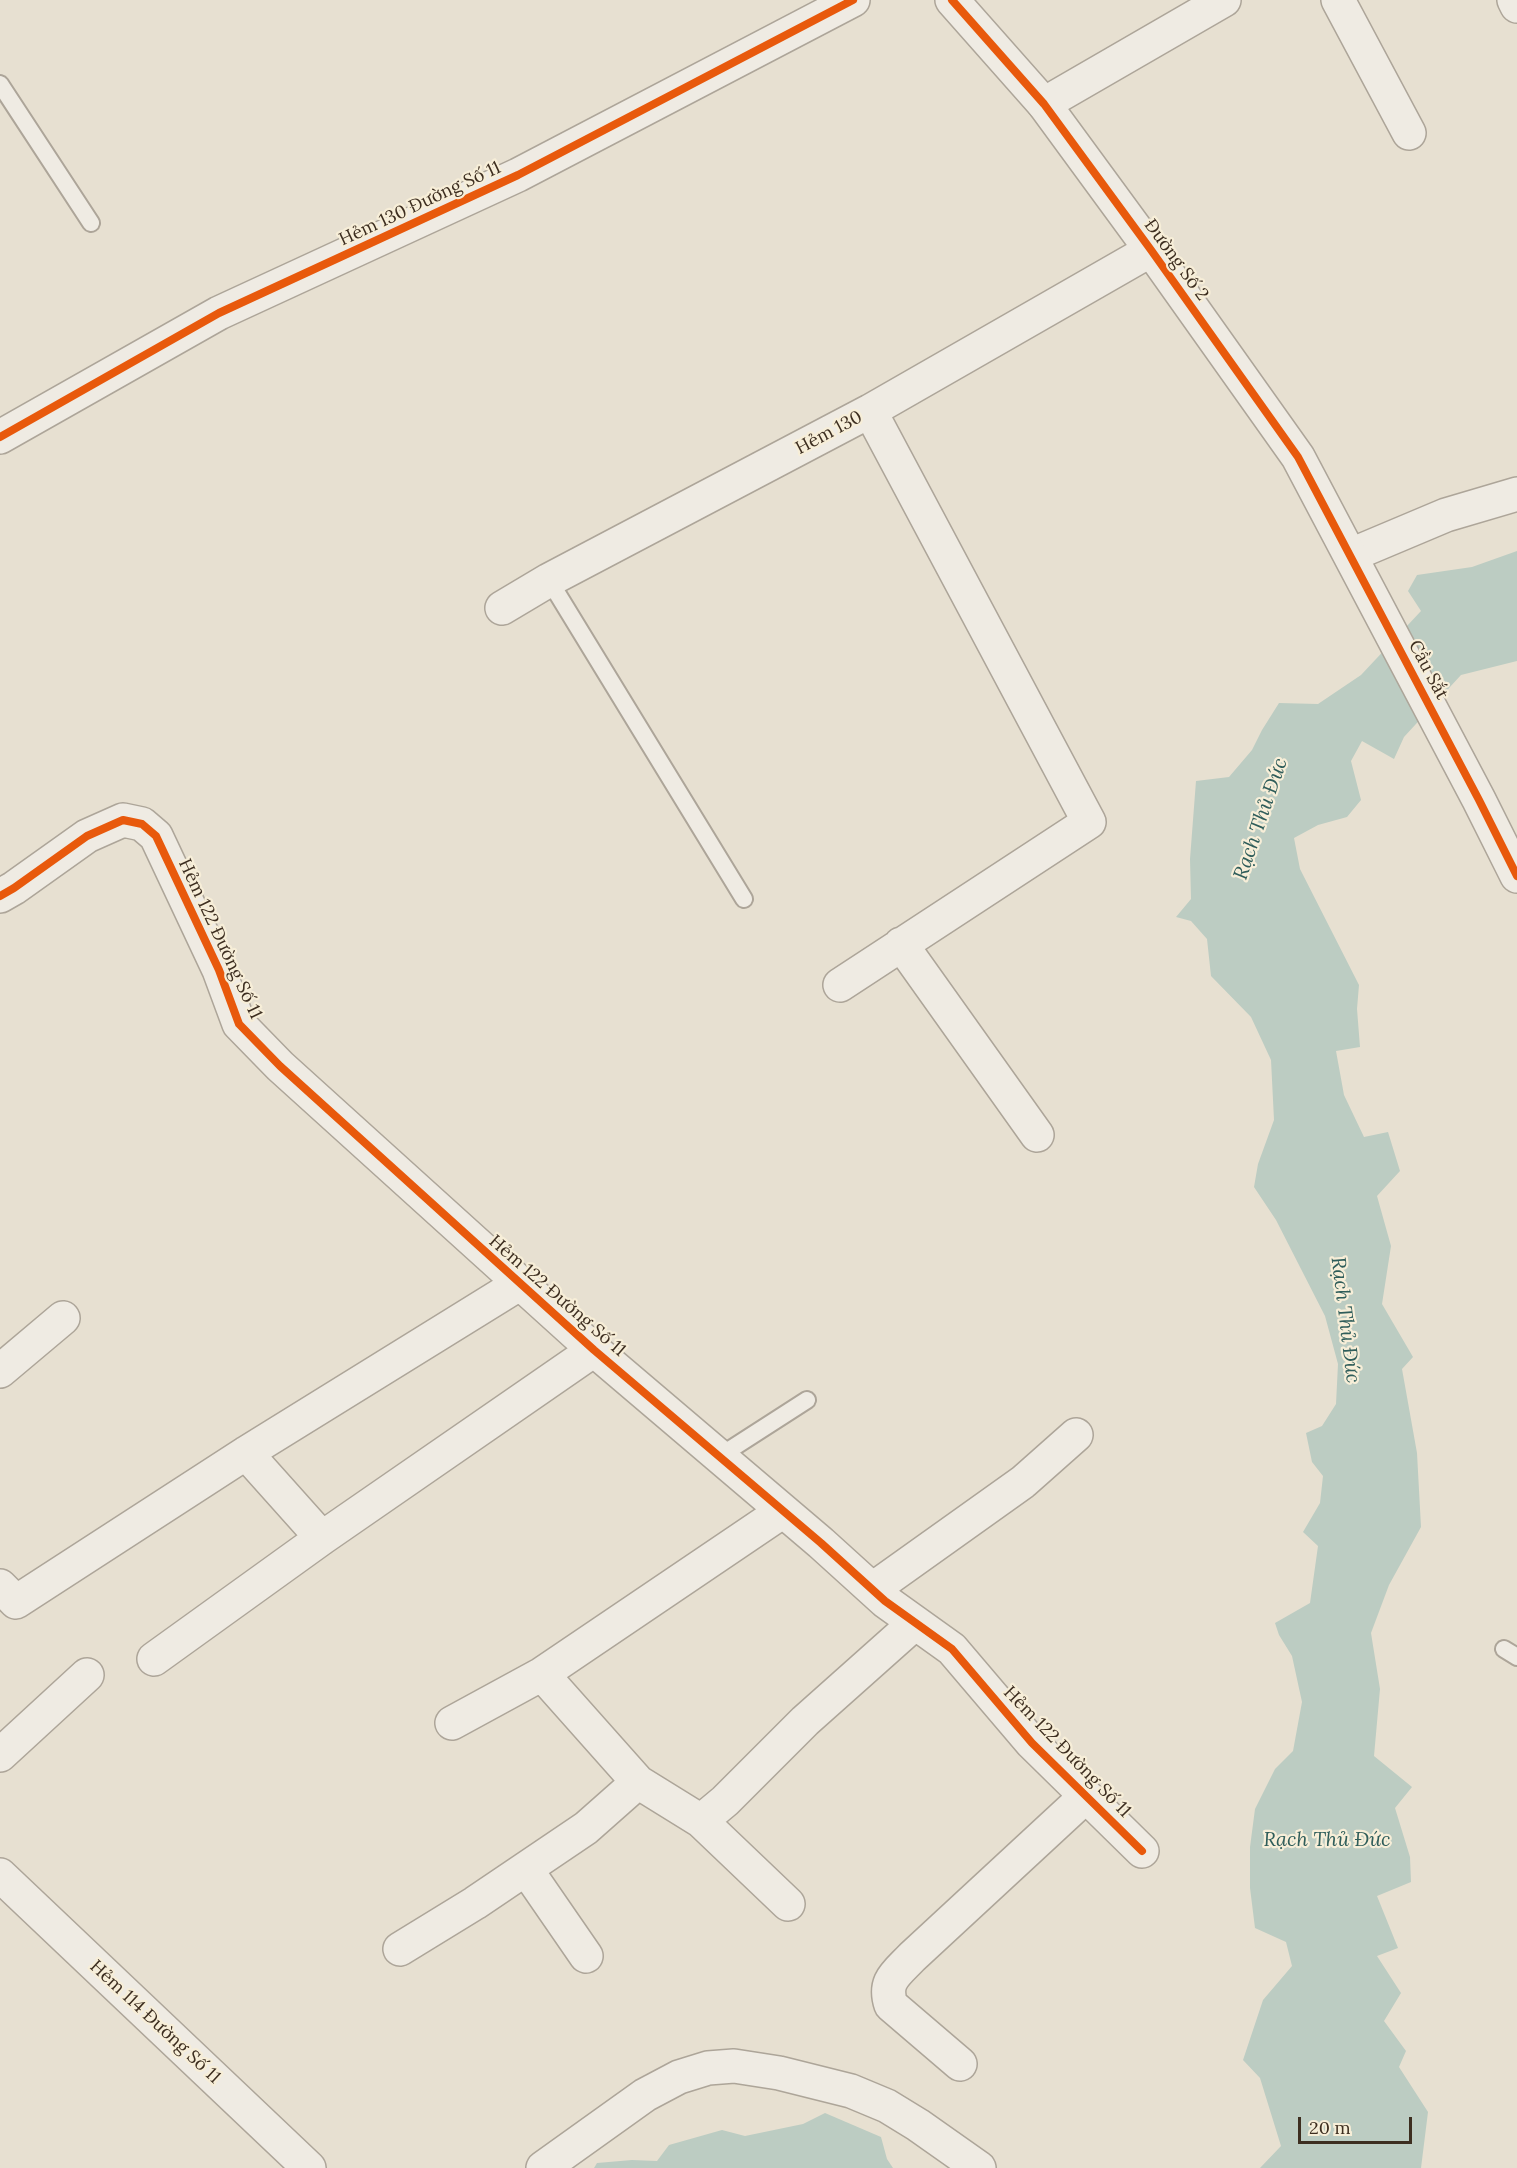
<!DOCTYPE html>
<meta charset="utf-8">
<style>
body{margin:0}
#map{position:relative;width:1517px;height:2168px;overflow:hidden;background:#e7e0d1;font-family:Lora,serif}
canvas{display:block}
.scale{position:absolute;left:1298px;top:2117px;width:114px;height:27px;box-sizing:border-box;border:3px solid #3d2e20;border-top:0;padding-left:8px;font-size:18px;line-height:21px;white-space:nowrap;color:#3d2e20;-webkit-text-stroke:4px #f7eed8;paint-order:stroke}
</style>
<div id="map">
<canvas width="1517" height="2168"></canvas>
<div class="scale">20 m</div>
</div>
<script>
const context = document.querySelector('canvas').getContext('2d');
context.lineJoin = 'round';
function paint(path, color) {
  context.fillStyle = color;
  context.fill(path, 'evenodd');
}
function trace(path, color, width, dash) {
  context.strokeStyle = color;
  context.lineWidth = width;
  context.lineCap = dash ? 'butt' : 'round';
  context.setLineDash(dash || []);
  context.stroke(path);
}
function label(font, color, halo, rows, align = 'center') {
  context.font = font + ' Lora,serif';
  context.lineWidth = 4.5;
  context.setLineDash([]);
  context.textBaseline = 'middle';
  context.strokeStyle = halo;
  context.fillStyle = color;
  for (const [text, x, y, turn = 0] of rows) {
    context.save();
    context.translate(x, y);
    context.rotate((+turn || 0) * Math.PI / 180);
    context.textAlign = isNaN(turn) ? turn : align;
    if (halo) context.strokeText(text, 0, 0);
    context.fillText(text, 0, 0);
    context.restore();
  }
}
paint(new Path2D(`
 M1517 551V661L1461 675 1404 737 1394 759 1362 741 1351 761 1361 800 1347 817 1318 825 1294 838 1300 869 1359 985 1357 1009 1360 1047 1336 1051 1344 1095 1364 1137 1388 1132 1400 1171 1377 1196 1391 1246 1382 1304 1413 1357 1402 1369 1417 1453 1421 1527 1389 1585 1371 1633 1380 1689 1374 1756 1412 1787 1395 1808 1410 1857 1411 1882 1377 1896 1398 1948 1377 1956 1401 1993 1384 2021 1406 2051 1399 2067 1428 2112 1421 2168H1260L1281 2146 1260 2078 1243 2060 1263 2000 1292 1966 1286 1942 1255 1928 1250 1888V1847L1255 1809 1275 1769 1293 1751 1302 1702 1292 1656 1279 1635 1275 1623 1310 1603 1318 1546 1303 1532 1320 1503 1323 1476 1312 1462 1306 1433 1322 1426 1336 1404 1338 1364 1325 1316 1276 1220 1254 1187 1258 1164 1274 1120 1271 1060 1251 1017 1211 976 1207 939 1191 921 1176 917 1191 899 1190 859 1196 781 1229 777 1252 750 1262 730 1279 703 1318 704 1361 675 1421 611 1408 591 1417 575 1472 567Z
 M825 2113 881 2137 887 2159 893 2168H594L597 2163 632 2160 657 2161 669 2145 722 2130 745 2136 803 2124Z`), '#bcccc2');
const service = new Path2D(`
 M0 84 91 223
 M549 580 744 899
 M720 1456 807 1400
 M1504 1649 1517 1657`);
const minor = new Path2D(`
 M1338 0 1409 133
 M1514 0 1517 6
 M1044 104 1224 0
 M0 437 219 313 518 175 853 0
 M1351 555 1446 515 1517 494
 M502 608 549 580 870 411 1151 250
 M0 896 14 888 87 836 123 820 142 824 156 836 219 970 239 1024 280 1066 594 1350 821 1543 885 1601 952 1649 1032 1743 1142 1851
 M901 944 1037 1135
 M840 985 1089 822 870 411
 M0 1371 63 1318
 M246 1453 322 1538
 M0 1586 16 1602 246 1453 519 1284
 M873 1589 1023 1482 1076 1435
 M154 1659 322 1538 594 1350
 M542 1674 638 1782 701 1821 725 1801 805 1721 915 1623
 M452 1723 542 1674 783 1511
 M0 1755 87 1675
 M701 1821 788 1904
 M526 1869 586 1956
 M0 1875 309 2168
 M400 1949 475 1903 586 1828 638 1782
 M960 2064 891 2005C883 1981 896 1974 912 1957L1086 1796
 M543 2168 645 2095 679 2077 708 2068 734 2066 779 2073 851 2091 887 2106 918 2125 979 2168`);
const tertiary = new Path2D(`
 M952 0 1044 104 1151 250 1298 457 1479 800 1517 876`);
trace(service, '#ada599', 20);
trace(minor, '#ada599', 36);
trace(tertiary, '#ada599', 36);
trace(service, '#efebe3', 16);
trace(minor, '#efebe3', 33);
trace(tertiary, '#efebe3', 33);
trace(new Path2D(`
 M952 0 1044 104 1151 250 1298 457 1479 800 1517 876
 M0 437 219 313 518 175 853 0
 M0 896 14 888 87 836 123 820 142 824 156 836 219 970 239 1024 280 1066 594 1350 821 1543 885 1601 952 1649 1032 1743 1142 1851`), '#e8590c', 8);
label('18px', '#3d2e20', '#f7eed8', [
 ["Hẻm 130 Đường Số 11",420,204,-25],
 ["Đường Số 2",1176,260,54],
 ["Hẻm 130",829,433,-28],
 ["Cầu Sắt",1428,670,62],
 ["Hẻm 122 Đường Số 11",220,939,65],
 ["Hẻm 122 Đường Số 11",557,1296,41],
 ["Hẻm 122 Đường Số 11",1067,1752,46],
 ["Hẻm 114 Đường Số 11",155,2022,43]
]);
label('italic 20px', '#2f5d5a', '#f7eed8', [
 ["Rạch Thủ Đức",1261,819,-71],
 ["Rạch Thủ Đức",1345,1320,83],
 ["Rạch Thủ Đức",1327,1840]
]);
</script>
